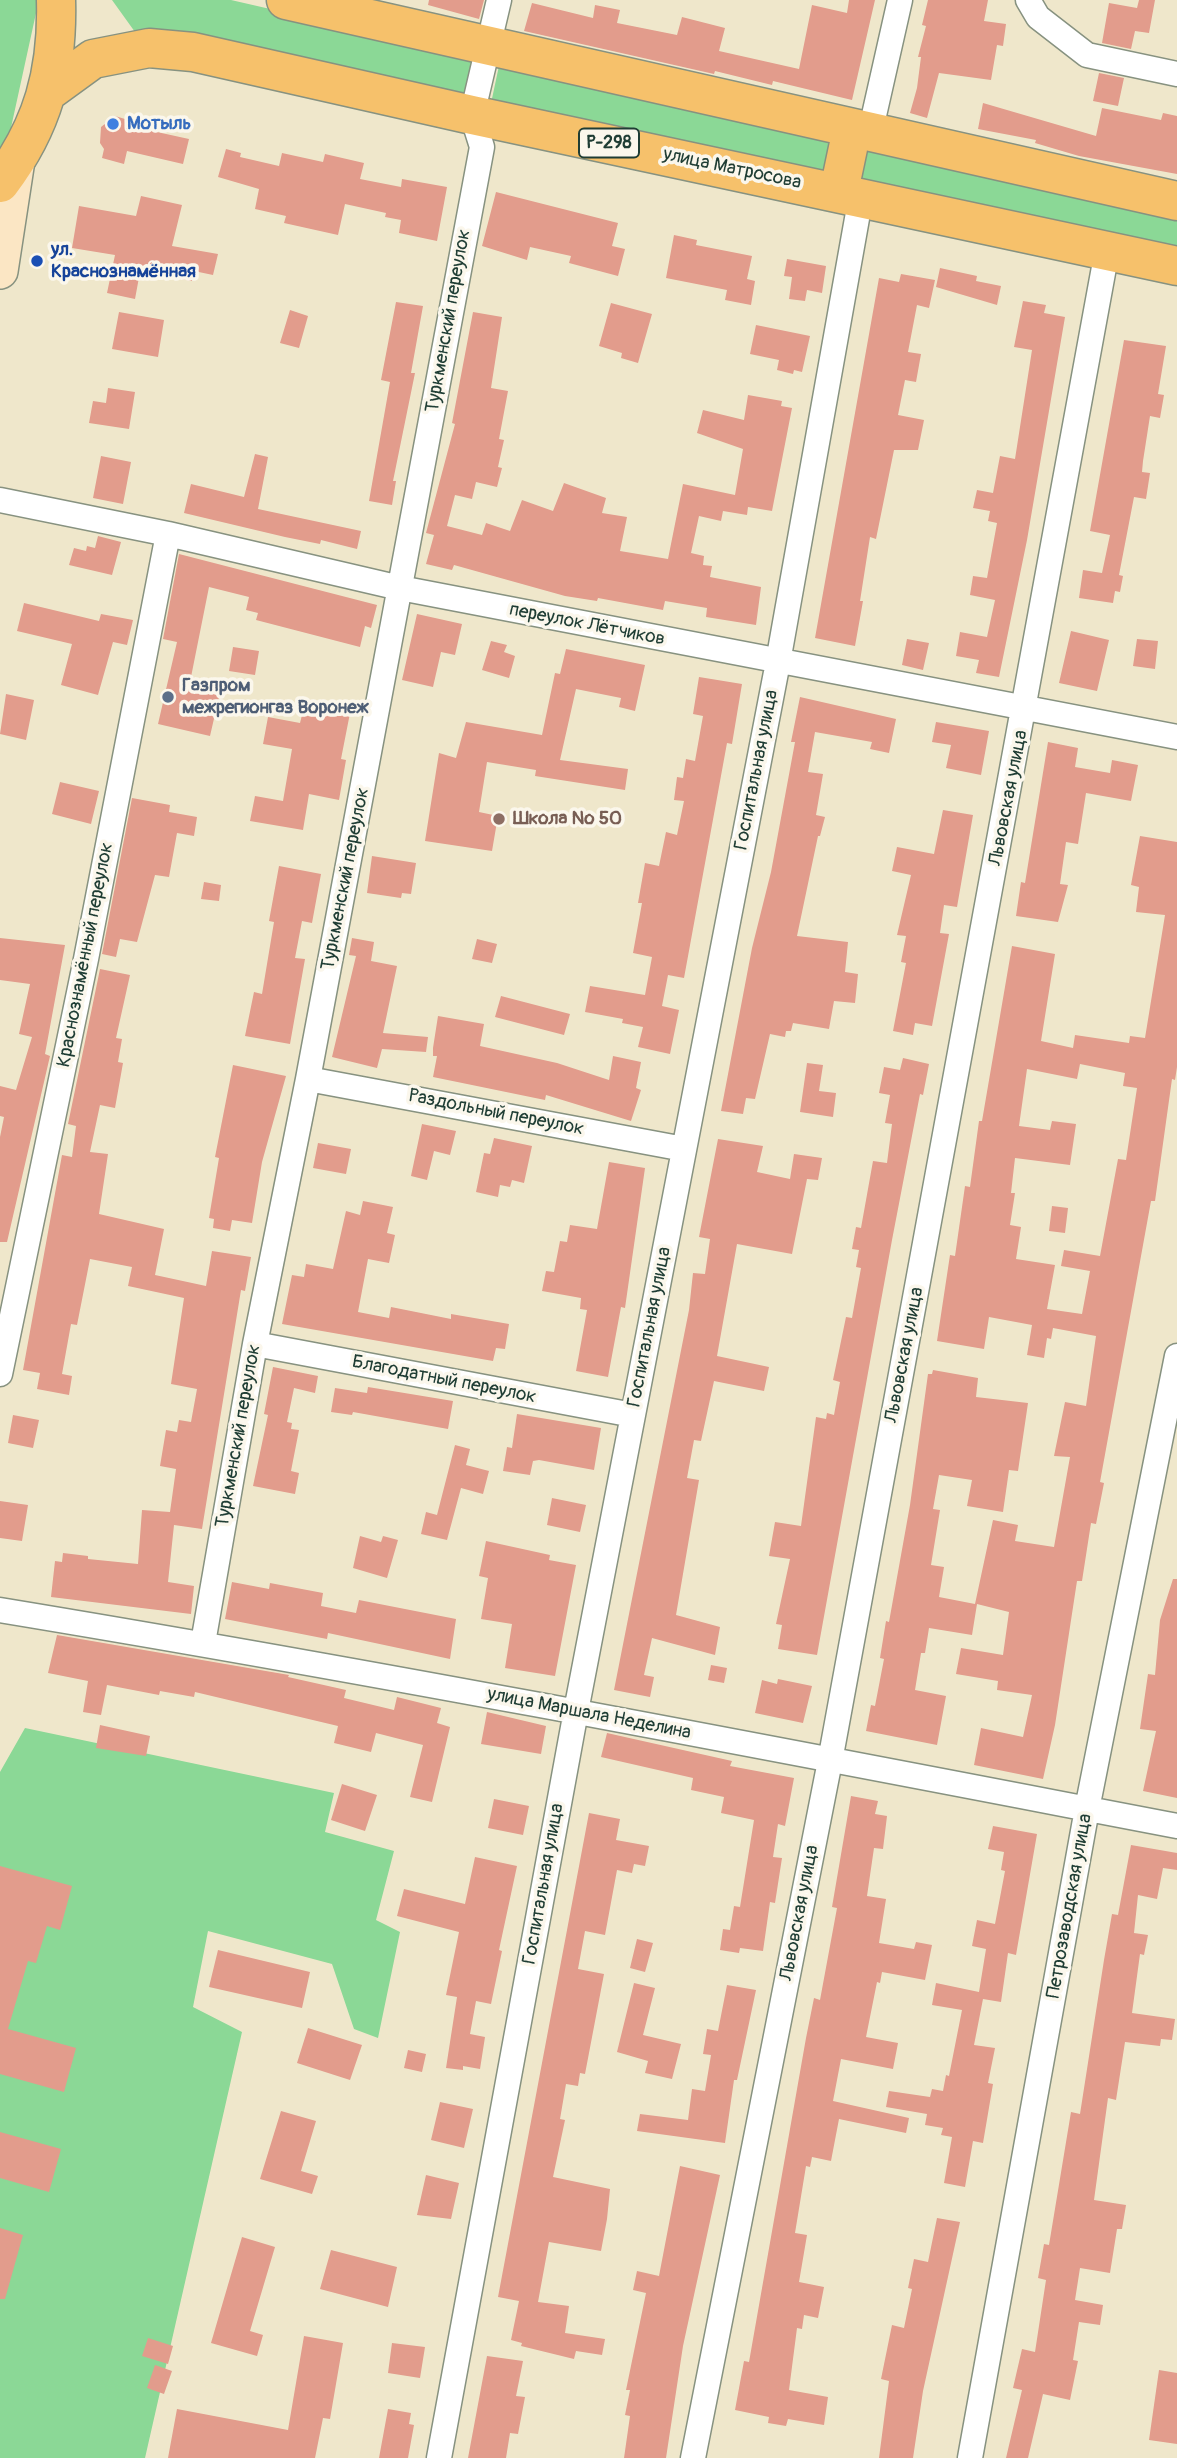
<!DOCTYPE html>
<meta charset="utf-8">
<style>
body{margin:0}
canvas{display:block;background:#efe7cb}
</style>
<canvas width="1177" height="2458"></canvas>
<script>
const context = document.querySelector('canvas').getContext('2d');
context.lineJoin = 'round';
function paint(path, color) {
  context.fillStyle = color;
  context.fill(path, 'evenodd');
}
function trace(path, color, width, dash) {
  context.strokeStyle = color;
  context.lineWidth = width;
  context.lineCap = dash ? 'butt' : 'round';
  context.setLineDash(dash || []);
  context.stroke(path);
}
function label(font, color, halo, rows, align = 'center') {
  context.font = font + ' Pangolin,sans-serif';
  context.lineWidth = 7;
  context.setLineDash([]);
  context.textBaseline = 'middle';
  context.strokeStyle = halo;
  context.fillStyle = color;
  for (const [text, x, y, turn = 0] of rows) {
    context.save();
    context.translate(x, y);
    context.rotate((+turn || 0) * Math.PI / 180);
    context.textAlign = isNaN(turn) ? turn : align;
    if (halo) context.strokeText(text, 0, 0);
    context.fillText(text, 0, 0);
    context.restore();
  }
}
paint(new Path2D(`
 M0 0H38V4L7 146 0 160Z
 M112 0H231L475 56 464 103 135 32Z
 M500 61 834 136 825 180 490 108Z
 M868 144 1177 213V255L859 186Z
 M25 1728 334 1793 325 1832 394 1851 376 1920 400 1932 378 2038 354 2029 332 1964 208 1931 193 2007 242 2032 145 2458H0V1772Z`), '#8bd896');
paint(new Path2D(`
 M429 0H484L479 19 428 5Z
 M849 0H875L852 100 773 81 772 85 715 71 714 74 524 31 532 3 593 18 595 5 620 10 617 23 677 35 682 17 725 28 719 51 799 69 812 5 847 13Z
 M928 0H988L984 21 1006 24 1003 46 997 45 991 80 939 73 927 118 910 113 917 88 921 57H918L926 26 922 25Z
 M1139 0H1155L1149 33 1135 31 1131 49 1102 43 1109 3 1137 8Z
 M1099 73 1124 78 1118 106 1093 101Z
 M983 103 1096 136 1102 108 1161 120 1163 113 1177 116V174L1079 156 1035 143 1036 140 978 129Z
 M115 116 135 122 134 127 189 139 183 164 127 151 124 164 102 158 104 149 100 143 101 127Z
 M226 149 241 153 240 157 279 166 282 153 323 162 325 154 364 163 360 179 401 187 402 179 447 187 437 241 399 233 401 220 385 217 386 213 345 204 338 235 284 223 286 216 255 209 259 189 218 177Z
 M496 192 618 223 612 246 625 249 618 276 569 263 571 256 530 247 527 260 482 246Z
 M141 196 182 205 172 246 218 254 213 275 194 271 192 281 140 272 135 299 107 293 115 255 72 248 79 206 136 216Z
 M674 235 697 240 696 245 752 256 747 279 755 281 751 305 725 300 727 290 666 278Z
 M787 259 826 266 822 293 807 290 805 301 789 299 792 277 784 276Z
 M940 268 977 276 976 281 1001 286 997 305 936 287Z
 M901 274 935 280 929 308 917 305 908 352 921 354 916 382 905 380 898 415 924 420 918 450H894L876 539 870 537 860 601H863L855 646 815 638 879 278 899 282Z
 M1023 301 1046 305 1044 313 1065 317 1027 540 999 677 976 673 979 660 956 656 960 632 987 637 995 600 970 595 973 576 987 578 997 523 988 521 990 511 973 508 977 490 993 493 1000 456 1015 459 1032 350 1014 347Z
 M396 302 423 306 411 373H415L393 481H396L392 505 369 501 390 382 381 380Z
 M611 303 652 314 638 363 621 358 622 353 599 346Z
 M290 310 308 316 299 348 280 343Z
 M119 312 164 320 158 357 112 349Z
 M473 312 502 317 491 388 508 391 499 439 504 440 498 467 502 468 497 487 476 482 472 499 455 495 447 526 482 535 486 523 510 531 522 500 553 511 564 483 606 498 602 513 627 517 620 551 668 559 683 484 735 495 743 449 697 433 703 410 744 420 748 395 782 401 781 406 792 408 772 511 748 507 747 515 723 511 721 521 699 516 691 553 704 556 703 565 712 566 710 577 761 587 756 625 706 617 707 608 665 601 663 610 598 598 597 601 565 596 454 565 452 570 426 564 434 535 426 533 455 424 452 423Z
 M756 325 810 336 802 372 794 370 793 374 777 370 779 360 750 354Z
 M1124 340 1166 346 1158 394 1164 395 1160 418 1150 416 1143 461 1142 472 1150 473 1146 499 1134 497 1119 575 1123 576 1120 592 1115 591 1113 603 1079 598 1083 570 1102 573 1110 535 1090 531Z
 M108 388 135 392 129 429 89 423 93 401 106 403Z
 M255 454 268 457 258 509 361 531 357 549 321 540 320 544 285 537 184 513 191 484 244 497Z
 M101 456 131 462 123 504 93 498Z
 M98 536 121 542 112 575 69 565 74 548 86 551 87 546 95 548Z
 M179 554 377 605 371 628 365 626 360 647 256 620 258 613 246 610 249 597 209 587 191 677 222 684 210 736 158 724 177 642 163 639Z
 M24 603 99 621 101 614 133 620 127 645 113 642 98 695 61 685 72 644 17 631Z
 M417 614 462 624 455 655 441 652 433 687 402 680Z
 M1071 631 1109 640 1097 691 1059 683Z
 M907 639 929 643 923 670 902 665Z
 M1137 639 1158 641 1155 669 1133 666Z
 M491 641 507 645 504 652 515 656 509 678 482 670Z
 M233 647 259 651 255 675 229 671Z
 M566 649 645 665 635 711 619 707 621 698 576 689 560 760 628 769 625 790 535 776 536 770 487 762 479 812 498 816 492 851 425 841 439 753 456 758 466 722 542 735 555 673 560 674Z
 M699 677 742 684 732 744 727 743 684 978 668 975 662 1006 679 1010 670 1054 638 1047 643 1027 622 1023 623 1019 585 1012 590 986 645 995 652 957 633 953 642 903H638L645 863 659 866 666 832 677 835 684 801 674 800 677 777 683 778 686 759 695 761 703 716 693 714Z
 M6 694 34 700 26 740 0 734Z
 M800 697 896 719 889 753 870 749 872 742 815 732 808 772 823 774 816 815 825 817 820 836H818L797 936 848 942 845 972 858 974 855 1003 834 1001 829 1029 793 1023 791 1031H786L785 1037 770 1034 755 1099 746 1098 743 1114 721 1111 752 948 771 872 795 742H791Z
 M318 702 351 708 341 759 346 760 339 800 309 794 303 830 250 821 255 796 283 801 292 749 263 744 268 717 300 723 303 711 315 713Z
 M936 722 989 731 981 775 946 768 951 745 932 742Z
 M1048 742 1078 748 1075 767 1110 773 1112 760 1138 765 1131 801 1086 793 1078 844 1066 842 1060 884 1068 885 1058 922 1016 916 1021 882 1025 883Z
 M60 782 99 791 91 824 52 814Z
 M132 798 170 805 169 812 197 817 194 836 177 833 169 877 155 875 137 942 120 939 116 957 102 954Z
 M943 810 973 815 957 907 944 905 940 933 949 934 932 1026 915 1023 913 1035 893 1031 906 963 901 962 906 936 897 935 911 875 892 871 897 847 934 854Z
 M1140 836 1177 842V1067L1175 1080 1172 1079 1155 1201H1151L1100 1482 1104 1483 1096 1524 1091 1523 1082 1581H1077L1055 1725 1043 1779 974 1765 981 1728 1023 1737 1032 1695 997 1690 998 1681 956 1674 961 1648 1003 1655 1009 1612 977 1604 972 1635 929 1628 925 1653H921L915 1690 946 1696 937 1745 866 1731 871 1705 875 1706 884 1659 880 1658 886 1621 889 1622 910 1505 928 1374H932L933 1370 978 1378 976 1397 1028 1403 1018 1471 1009 1470 1003 1512 967 1506 972 1480 939 1475 933 1509 940 1510 931 1565 944 1567 939 1597 975 1604 993 1520 1018 1525 1015 1541 1054 1547 1070 1457 1054 1456 1065 1402 1086 1406 1096 1336 1053 1328 1051 1339 1047 1338 1044 1358 1027 1355 1032 1325 989 1317 984 1349 937 1341 950 1255 955 1256 965 1186 970 1187 979 1121H982L1012 946 1055 954 1041 1041 1073 1048 1075 1035 1129 1043 1130 1036 1145 1038 1165 915 1136 912 1139 887 1131 885ZM1080 1064 1125 1073 1123 1086 1137 1088 1126 1160 1118 1159 1100 1256 1064 1250 1061 1266 1090 1271 1082 1314 1047 1309 1055 1265 1016 1259 1021 1227 1010 1225 1015 1193H1011L1015 1158 1070 1165 1076 1124 1052 1121 1050 1130 1019 1126 1027 1069 1077 1079Z
 M372 856 416 863 411 894 402 893 401 898 367 893Z
 M279 866 321 874 312 923 302 921 295 958 305 959 290 1044 245 1036 254 992 262 994 274 922 269 921Z
 M204 882 221 885 219 901 201 899Z
 M0 938 65 945 45 1054 50 1056 7 1242H0V1137L4 1117 0 1116V1086L16 1090 32 1037 19 1034 30 984 0 980Z
 M352 938 374 942 371 961 397 966 383 1033 428 1037 426 1052 382 1049 377 1068 332 1057 356 956 349 955Z
 M477 939 497 944 492 963 472 959Z
 M100 969 130 975 116 1038 122 1039 118 1062 123 1063 115 1108 100 1105 90 1152 108 1154 99 1214 164 1229 155 1275 206 1286 212 1251 251 1257 245 1291 241 1290 202 1529 174 1525 168 1582 194 1586 191 1614 51 1597 55 1561 62 1562 63 1553 88 1556V1559L138 1564 142 1510 170 1512 176 1469 160 1466 166 1430 177 1432 179 1420 191 1422 197 1389 171 1384 184 1298 128 1286 132 1267 90 1259 77 1325 71 1324 62 1374 72 1376 69 1395 37 1389 40 1373 23 1370 62 1155 72 1157 76 1126 68 1124Z
 M501 996 570 1014 564 1035 495 1017Z
 M438 1016 484 1024 480 1046 557 1063 609 1080 613 1056 641 1062 636 1088 641 1090 631 1121 546 1095 545 1100 433 1077 437 1056H433V1048Z
 M903 1058 929 1064 923 1095 920 1094 892 1240 817 1655 778 1649 782 1625 776 1624 790 1559 769 1556 775 1522 801 1526 816 1417 826 1419 827 1413 834 1415 840 1382 833 1380 846 1317 852 1318 861 1268 856 1267 859 1250 852 1249 856 1227 861 1228 873 1161 887 1163 892 1124 885 1123 890 1095 879 1093 884 1067 900 1070Z
 M807 1063 823 1065 819 1091 836 1093 833 1117 800 1112Z
 M233 1065 286 1076 262 1162 252 1223 232 1220 230 1231 213 1228 214 1219 209 1218 219 1158 215 1157Z
 M422 1124 456 1131 450 1155 434 1151 427 1180 411 1176Z
 M494 1138 532 1146 524 1183 512 1180 510 1187 500 1185 498 1197 476 1192 484 1153 490 1154Z
 M718 1139 763 1146 757 1172 790 1179 794 1154 822 1158 818 1180 807 1179 792 1254 737 1244 717 1356 769 1367 764 1391 714 1381 701 1441 694 1440 687 1478 699 1480 676 1615 720 1627 715 1655 652 1638 644 1675 654 1677 650 1697 614 1690 689 1310 693 1273 705 1274 710 1239 699 1237Z
 M318 1143 351 1149 346 1174 313 1168Z
 M609 1162 645 1168 625 1308 621 1307 608 1377 576 1371 587 1310 580 1309 581 1298 542 1291 546 1271 554 1272 560 1241 567 1242 570 1225 597 1229Z
 M363 1201 393 1207 387 1233 395 1235 389 1263 368 1259 358 1312 389 1318 391 1307 451 1319V1314L509 1324 505 1349 496 1348 493 1361 282 1324 292 1275 304 1277 306 1264 333 1269 346 1211 360 1215Z
 M1052 1206 1068 1208 1065 1233 1049 1231Z
 M273 1367 318 1376 315 1393 294 1388 287 1422 292 1423 291 1429 299 1430 291 1471 299 1473 295 1494 253 1486 268 1415 264 1414Z
 M368 1387 453 1401 448 1429 353 1412 352 1415 331 1412 335 1388 367 1393Z
 M517 1414 601 1428 594 1470 539 1460 533 1461 530 1475 503 1471 507 1447 512 1448Z
 M13 1415 39 1420 33 1448 8 1443Z
 M455 1445 470 1449 466 1465 489 1471 483 1494 461 1488 447 1540 421 1534 426 1512 437 1515Z
 M552 1498 586 1505 580 1532 547 1525Z
 M0 1501 28 1505 22 1541 0 1538Z
 M360 1536 381 1542 383 1536 398 1540 387 1578 353 1568Z
 M486 1541 550 1555 549 1560 576 1565 555 1676 505 1668 512 1624 481 1619 488 1578 479 1576Z
 M1173 1579H1177V1798L1143 1791 1156 1731 1140 1729 1148 1674 1155 1675 1160 1620Z
 M232 1582 269 1589 270 1583 323 1593 321 1606 356 1613 359 1600 456 1619 450 1659 328 1633 327 1639 225 1619Z
 M57 1635 289 1675 288 1677 346 1690 344 1698 394 1710 397 1697 441 1708 437 1723 450 1727 432 1802 410 1797 423 1745 376 1733 371 1752 334 1743 338 1726 195 1692 194 1697 160 1691 159 1695 107 1685 101 1715 83 1712 88 1681 48 1673Z
 M711 1665 727 1668 724 1683 708 1680Z
 M778 1679 812 1686 803 1723 755 1713 762 1680 777 1684Z
 M487 1712 546 1726 541 1754 481 1744Z
 M100 1725 150 1736 146 1756 96 1748Z
 M607 1733 732 1761 730 1766 794 1778 785 1826 778 1824 773 1857 782 1858 775 1903 770 1902 763 1951 740 1948 739 1953 720 1950 723 1929 730 1930 734 1906 740 1907 754 1820 721 1813 724 1797 691 1790 693 1778 601 1757Z
 M342 1784 377 1795 365 1831 331 1820Z
 M851 1796 878 1801 875 1814 887 1816 883 1849 874 1848 867 1896 886 1899 879 1943 914 1949 916 1942 932 1945 925 1980 882 1972 880 1983 877 1982 866 2037 898 2043 893 2069 841 2059 833 2101 909 2118 906 2133 839 2119 831 2161 812 2157 810 2167 806 2166 795 2233 807 2235 799 2282 824 2287 818 2318 804 2315 802 2329 797 2328 789 2390 828 2397 824 2425 788 2419 786 2426 768 2423 769 2417 735 2410 744 2361 749 2362 806 2038 814 1998 820 2000 837 1908 832 1907Z
 M494 1799 529 1806 523 1835 488 1828Z
 M589 1813 620 1819 616 1840 649 1846 645 1866 634 1864 632 1873 617 1870 605 1935 585 1931 578 1969 604 1974 585 2074 580 2073 578 2086 566 2084 560 2119 565 2120 553 2177 610 2189 607 2219 601 2251 549 2242 538 2302 569 2306 565 2333 605 2339 602 2355 576 2351 574 2359 521 2346 522 2343 511 2340 519 2301 498 2297Z
 M993 1826 1037 1834 1016 1955 1008 1953 1001 2002 983 1999 974 2045 995 2048 988 2083 993 2084 983 2143 973 2141 965 2187 944 2183 952 2137 941 2135 943 2128 925 2125 927 2114 886 2107 889 2091 930 2097 932 2089 943 2091 946 2075 949 2076 962 2010 932 2005 936 1983 979 1992 986 1949 972 1946 977 1920 995 1924 1005 1871 1001 1870 1004 1852 988 1849Z
 M1131 1845 1177 1853V1870L1163 1868 1157 1899 1138 1895 1134 1933 1148 1935 1144 1955 1140 1954 1132 2013 1175 2019 1172 2040 1161 2039 1160 2046 1125 2042 1116 2100 1108 2098 1094 2200 1126 2205 1122 2229H1117L1110 2273 1080 2268 1075 2300 1103 2305 1100 2325 1079 2322 1073 2360 1078 2361 1070 2400 1043 2394 1028 2458H1006L1022 2390 1013 2388 1022 2349 1035 2352 1046 2280 1038 2278 1044 2244 1049 2245 1071 2112 1080 2114 1104 1960 1112 1914 1118 1915Z
 M475 1857 517 1866 499 1950 502 1951 491 2004 476 2001 470 2034 485 2037 480 2069 463 2066V2070L446 2068 457 1997 446 1995 459 1932 397 1916 404 1889 465 1904Z
 M0 1866 72 1886 60 1930 47 1926 36 1963 28 1961 8 2029 76 2048 64 2092 0 2074Z
 M637 1939 653 1943 645 1972 630 1968Z
 M218 1950 310 1972 302 2008 209 1987Z
 M634 1983 655 1988 643 2035 681 2044 672 2079 645 2073 648 2061 617 2052Z
 M727 1985 756 1990 737 2080H734L725 2143 637 2131 640 2114 688 2120 692 2089 705 2091 711 2055 703 2054 707 2029 718 2031Z
 M308 2028 362 2045 350 2080 297 2063Z
 M408 2050 426 2054 422 2072 404 2068Z
 M440 2102 473 2109 464 2148 431 2140Z
 M281 2111 316 2121 301 2171 318 2176 312 2194 260 2179Z
 M0 2132 61 2149 49 2192 0 2178Z
 M680 2166 720 2175 683 2346 666 2458H624L630 2416 625 2415 630 2390H626L646 2293 633 2290 637 2271 659 2276Z
 M426 2175 459 2183 451 2219 417 2215Z
 M937 2218 960 2222 923 2391 913 2458H879L889 2381 881 2379 892 2325 904 2328 912 2289 908 2288 914 2259 928 2262Z
 M0 2228 23 2235 5 2299H0Z
 M242 2237 275 2247 250 2331 263 2335 257 2356 211 2343Z
 M331 2250 397 2267 388 2307 320 2289Z
 M304 2336 343 2343 330 2419 323 2418 315 2458H168L177 2409 288 2430Z
 M148 2338 173 2346 168 2364 142 2356Z
 M392 2343 425 2347 420 2378 388 2373Z
 M487 2356 523 2361 516 2396 525 2397 518 2434 510 2433 506 2458H468Z
 M155 2365 172 2371 164 2394 147 2388Z
 M1159 2370 1177 2373V2444L1149 2440Z
 M388 2409 411 2413 409 2424 414 2425 408 2458H379Z`), '#e29c8c');
const street = new Path2D(`
 M1028 0 1038 17 1087 55 1177 74
 M870 133 900 0
 M0 500 168 534 400 588 1177 737
 M308 1079 684 1149
 M255 1344 633 1415
 M0 1374 86 959 168 534
 M0 1610C394 1675 785 1751 1177 1826
 M203 1643 255 1344 308 1079 482 147 472 115 499 0
 M439 2458 576 1711 778 662 861 196
 M693 2458 830 1761 1107 251
 M970 2458 1087 1809 1177 1356`);
const secondary = new Path2D(`
 M0 271 17 160`);
const highway = new Path2D(`
 M286 0 1177 201
 M49 91 93 59 149 48 193 52 472 115 1177 266
 M0 183C43 126 58 71 56 0
 M839 191 852 129`);
trace(street, '#879280', 27);
trace(secondary, '#879280', 38);
trace(highway, '#879280', 41);
trace(street, '#fff', 24);
trace(secondary, '#fbe6c4', 35);
trace(highway, '#f6c16b', 38);
for (const [x, y, r, color] of [
 [113,124,7,"#3f7fe0"],
 [37,261,7,"#1a4fb4"],
 [168,697,7,"#5c6f8a"],
 [499,819,7,"#8d6e63"]
]) {
  const dot = new Path2D();
  dot.arc(x, y, r, 0, 2 * Math.PI);
  context.fillStyle = color;
  context.fill(dot);
  trace(dot, '#fbf7ec', 2.5);
}
for (const [x, y, w] of [
 [609,143,60]
]) {
  const box = new Path2D();
  box.roundRect(x - w / 2, y - 14.5, w, 29, 5);
  context.fillStyle = '#fbf7ec';
  context.fill(box);
  trace(box, '#1f3d34', 2);
}
label('bold 18px', '#1f3d34', null, [
 ["Р-298",609,143]
]);
label('bold 19px', '#366cbe', '#fbf7ec', [
 ["Мотыль",127,124]
], 'left');
label('19px', '#1f3d34', '#fbf7ec', [
 ["улица Матросова",732,169,12],
 ["Туркменский переулок",449,321,-80],
 ["переулок Лётчиков",587,625,11],
 ["Госпитальная улица",757,770,-79],
 ["Львовская улица",1009,798,-79],
 ["Туркменский переулок",346,879,-79],
 ["Краснознамённый переулок",86,955,-79],
 ["Раздольный переулок",496,1113,11],
 ["Госпитальная улица",650,1327,-79],
 ["Львовская улица",905,1355,-79],
 ["Благодатный переулок",444,1380,11],
 ["Туркменский переулок",239,1436,-80],
 ["улица Маршала Неделина",589,1714,11],
 ["Госпитальная улица",544,1884,-80],
 ["Петрозаводская улица",1070,1906,-80],
 ["Львовская улица",800,1913,-79]
]);
label('bold 19px', '#164399', '#fbf7ec', [
 ["ул.",51,250],
 ["Краснознамённая",51,272]
], 'left');
label('bold 19px', '#4e5e75', '#fbf7ec', [
 ["Газпром",182,686],
 ["межрегионгаз Воронеж",182,708]
], 'left');
label('bold 19px', '#785e54', '#fbf7ec', [
 ["Школа № 50",513,819]
], 'left');
</script>
